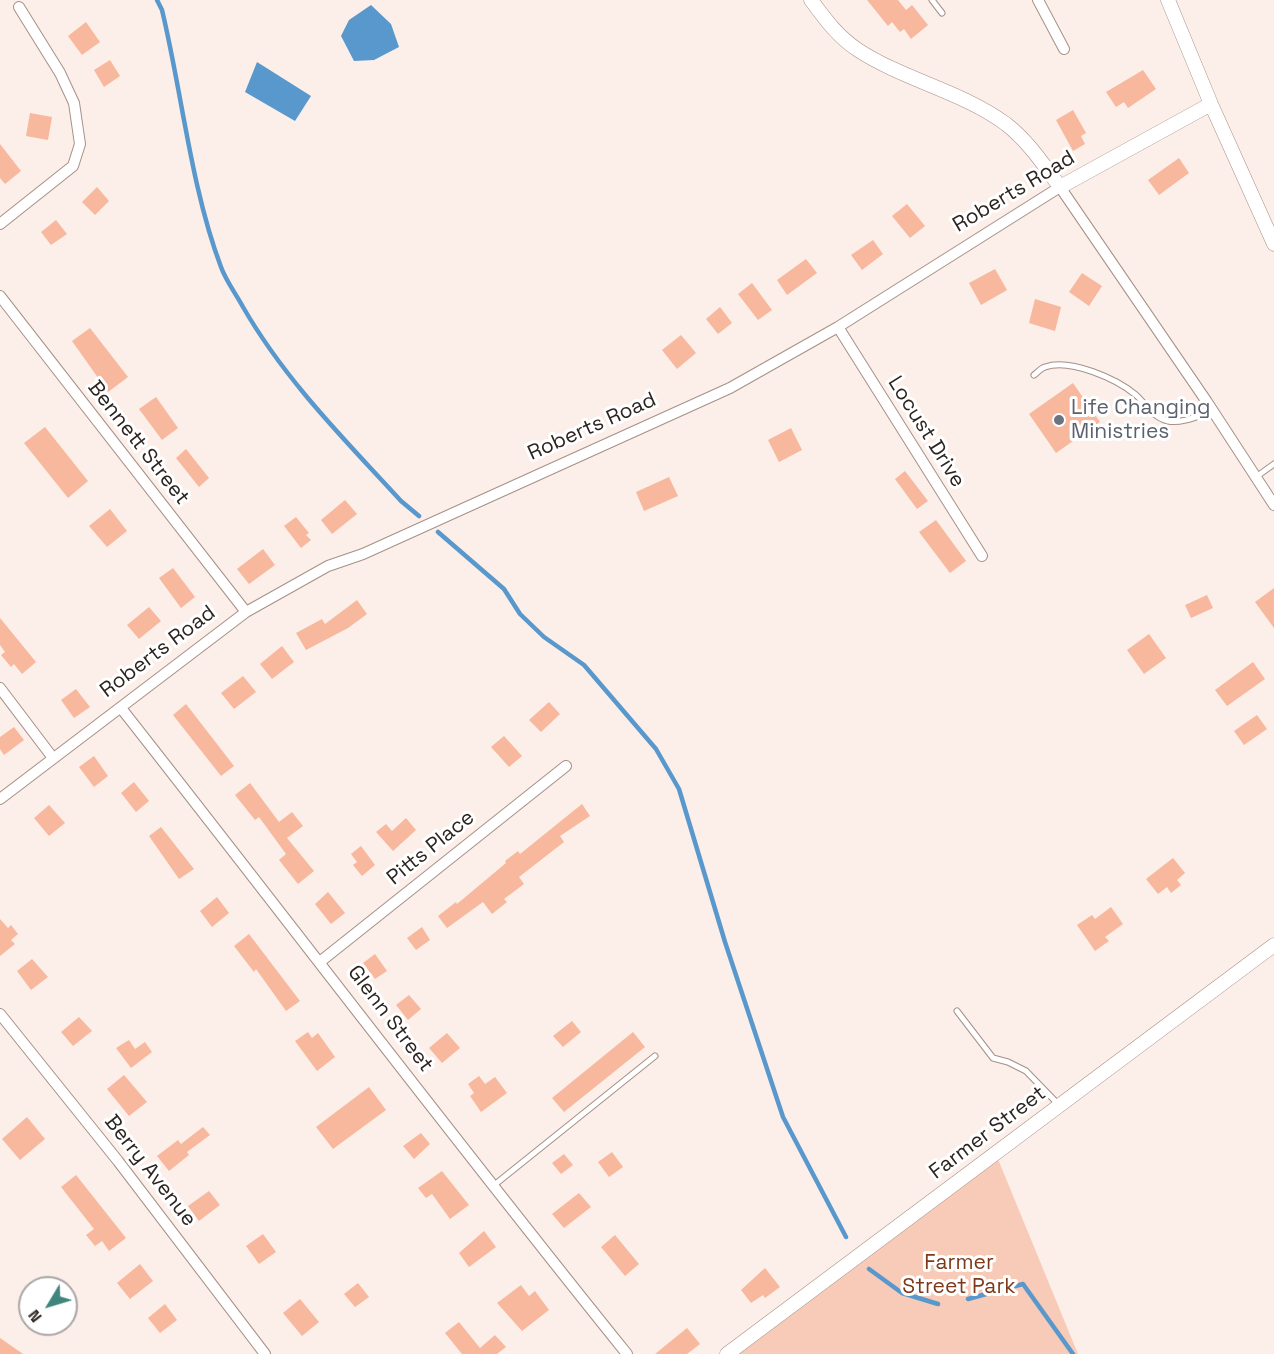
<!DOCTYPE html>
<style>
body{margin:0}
#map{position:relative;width:1274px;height:1354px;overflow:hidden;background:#fceee8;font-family:"Space Grotesk",sans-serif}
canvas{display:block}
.north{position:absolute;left:18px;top:1276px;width:60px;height:60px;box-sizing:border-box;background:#fff;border:2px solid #aba7a6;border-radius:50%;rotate:232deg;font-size:16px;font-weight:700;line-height:24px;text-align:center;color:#2c2420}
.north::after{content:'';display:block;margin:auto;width:21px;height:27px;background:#40857b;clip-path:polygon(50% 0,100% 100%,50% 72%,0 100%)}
</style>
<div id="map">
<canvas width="1274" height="1354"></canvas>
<div class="north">N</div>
</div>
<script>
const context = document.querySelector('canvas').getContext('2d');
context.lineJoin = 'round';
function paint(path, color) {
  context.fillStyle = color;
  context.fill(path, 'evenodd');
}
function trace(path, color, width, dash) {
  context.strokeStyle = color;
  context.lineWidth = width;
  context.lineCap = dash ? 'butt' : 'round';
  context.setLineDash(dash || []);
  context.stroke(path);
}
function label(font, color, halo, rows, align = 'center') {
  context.font = font + ' "Space Grotesk",sans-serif';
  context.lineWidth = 6;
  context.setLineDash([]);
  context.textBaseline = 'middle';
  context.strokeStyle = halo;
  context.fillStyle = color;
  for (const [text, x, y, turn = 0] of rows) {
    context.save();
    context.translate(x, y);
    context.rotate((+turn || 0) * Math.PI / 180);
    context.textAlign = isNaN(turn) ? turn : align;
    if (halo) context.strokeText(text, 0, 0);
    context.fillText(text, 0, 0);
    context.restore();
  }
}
paint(new Path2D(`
 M993 1147 1078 1354H725Z`), '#f8cbb8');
paint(new Path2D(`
 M371 5 391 24 399 47 374 60 354 61 341 36 349 20Z
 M257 62 311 96 295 121 245 92Z`), '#5998cc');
trace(new Path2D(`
 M157 0 162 10C182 93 191 188 221 267 226 281 236 294 243 307 285 380 344 439 401 501L419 516
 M438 532 504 589 520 614 544 637 584 665 656 749 679 789 725 942 783 1117 846 1237
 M869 1269 902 1293 938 1304
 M968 1299 1023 1284 1073 1354`), '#5998cc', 4.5);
paint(new Path2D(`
 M867 0H898L906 10 912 5 928 25 911 39 904 29 900 32 892 22 888 26Z
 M86 22 100 42 82 55 68 36Z
 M110 60 120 76 104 87 94 70Z
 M1143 70 1156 89 1128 108 1124 102 1116 107 1106 92Z
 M1073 110 1086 133 1081 136 1085 144 1073 151 1056 120Z
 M30 113 52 117 48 140 26 136Z
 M0 144 21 171 5 184 0 178Z
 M1179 158 1189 173 1159 195 1148 180Z
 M97 187 109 201 95 215 82 202Z
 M907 204 925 226 910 238 892 216Z
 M56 220 67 234 51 245 41 232Z
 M873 240 883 254 862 270 851 255Z
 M806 259 817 273 787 295 777 280Z
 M995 269 1007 290 981 305 969 283Z
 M1082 273 1102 286 1089 306 1069 292Z
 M752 283 772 310 758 320 738 294Z
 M1035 299 1061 307 1055 331 1029 323Z
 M720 307 732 323 718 334 706 319Z
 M90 328 128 377 108 392 72 341Z
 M681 335 696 353 677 369 662 350Z
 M1073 383 1100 422 1056 453 1029 414Z
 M156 397 178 428 162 440 139 409Z
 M45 427 88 481 68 498 24 443Z
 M791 428 802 450 779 462 768 440Z
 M186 449 209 478 199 487 176 458Z
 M905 471 928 501 917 509 895 479Z
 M669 477 678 496 644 511 636 492Z
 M345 500 357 514 332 534 321 520Z
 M110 509 127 531 107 547 89 526Z
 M296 517 309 533 306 535 311 540 301 548 284 526Z
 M936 520 966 561 950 573 919 532Z
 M263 549 275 565 249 584 237 569Z
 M173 568 195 597 181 608 159 578Z
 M1274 588V628L1255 602Z
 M1207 595 1213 608 1191 618 1185 605Z
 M357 600 367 614 348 628 306 650 296 633 322 619 325 624Z
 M149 607 161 621 139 639 127 625Z
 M0 618 36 662 22 674 14 664 11 667 1 655 5 652 0 645Z
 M1149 634 1166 658 1144 674 1127 650Z
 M282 646 294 662 272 679 260 664Z
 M1253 662 1265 679 1227 706 1215 690Z
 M243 676 256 692 234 709 221 693Z
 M76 689 90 707 74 718 61 700Z
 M549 702 560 714 541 732 529 720Z
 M186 704 234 766 221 776 173 715Z
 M1257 715 1267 729 1244 745 1234 731Z
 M14 727 24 740 4 755 0 749V737Z
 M504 736 522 756 509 767 491 747Z
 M94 756 108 776 94 787 79 767Z
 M134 782 149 801 136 812 121 793Z
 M250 783 279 822 292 812 303 826 287 838 314 871 298 884 279 860 286 854 259 817 255 820 235 795Z
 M582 804 590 816 560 836 564 842 519 877 524 884 504 899 507 902 492 914 483 902 447 928 438 916 456 902 457 904 506 863 505 861 518 851 520 854Z
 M49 805 65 823 49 836 34 818Z
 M406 818 416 830 393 851 376 832 386 824 392 831Z
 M161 827 194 869 179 879 149 836Z
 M361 846 375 865 362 876 353 865 357 862 351 854Z
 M1173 858 1185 873 1177 880 1181 885 1171 893 1167 887 1158 894 1146 879Z
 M328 892 345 913 331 924 315 904Z
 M217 897 229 913 212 927 200 911Z
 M1111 907 1123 924 1105 937 1109 941 1095 951 1077 925 1092 915 1095 919Z
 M0 919 8 928 11 925 18 934 11 940 15 944 0 956Z
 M422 927 430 940 416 950 407 938Z
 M249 934 300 1001 286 1011 256 969 254 972 234 946Z
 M375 954 387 971 375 979 363 963Z
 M32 959 48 977 31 990 17 971Z
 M409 995 421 1009 408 1020 396 1005Z
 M79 1017 92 1031 73 1046 61 1032Z
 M572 1021 581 1032 563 1047 553 1036Z
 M308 1032 312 1038 318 1033 335 1057 317 1071 295 1041Z
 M633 1032 645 1047 564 1112 552 1098Z
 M447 1033 460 1048 442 1063 429 1048Z
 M129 1040 135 1049 145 1042 152 1052 131 1068 116 1048Z
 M124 1075 147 1102 129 1116 107 1089Z
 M479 1076 485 1084 495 1077 507 1093 481 1112 470 1096 474 1093 468 1084Z
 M369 1087 386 1110 333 1149 316 1127Z
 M27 1117 45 1139 20 1160 2 1139Z
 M203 1127 210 1135 187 1152 189 1155 169 1171 157 1156 178 1140 181 1144Z
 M421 1133 430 1144 414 1159 403 1146Z
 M612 1152 623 1167 609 1177 598 1162Z
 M564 1154 573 1165 561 1174 552 1163Z
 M442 1171 469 1205 450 1219 432 1194 426 1198 418 1188Z
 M76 1175 126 1238 109 1251 102 1241 95 1246 86 1235 94 1229 61 1187Z
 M209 1191 220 1205 199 1221 188 1206Z
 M579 1193 591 1207 564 1228 552 1214Z
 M484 1231 496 1247 469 1267 459 1253Z
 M263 1234 276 1252 259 1264 246 1246Z
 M615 1235 639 1264 625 1276 601 1247Z
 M140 1264 153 1281 130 1299 117 1283Z
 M765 1268 780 1287 765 1298 763 1295 751 1303 741 1290Z
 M358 1283 369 1297 355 1307 344 1294Z
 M521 1285 529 1296 535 1291 549 1310 522 1331 497 1303Z
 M300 1299 319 1322 302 1336 283 1313Z
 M165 1304 177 1320 160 1333 148 1318Z
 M459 1322 480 1348 495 1335 506 1347 497 1354H462L445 1333Z
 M687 1328 700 1344 687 1354H655Z
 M0 1338 23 1354H0Z`), '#f7b89e');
const service = new Path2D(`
 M932 0 942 13
 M1034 375C1037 373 1041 368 1045 367 1070 358 1117 379 1136 395 1147 405 1152 417 1168 421 1182 424 1200 415 1213 411
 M1256 477 1274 464
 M957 1011 993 1058 1008 1062 1026 1071 1058 1104
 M493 1186 655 1056`);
const minor = new Path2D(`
 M1038 0 1064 49
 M0 224 73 166 80 144 74 103 60 73 19 7
 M0 296 246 612
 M838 327 982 556
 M0 688 53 758
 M121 708C290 923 455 1141 627 1354
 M0 799 246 612 328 566 363 554 730 388 838 327 1060 187 1207 402 1274 505
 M321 961 566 766
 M0 1014 118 1161 265 1354`);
const tertiary = new Path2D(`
 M811 0C825 19 838 37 858 50 904 80 961 91 1006 124 1028 141 1044 165 1060 187L1211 104
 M1168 0 1211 104 1274 244
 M727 1354 1274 945`);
trace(service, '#a69087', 7);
trace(minor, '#a69087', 12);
trace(tertiary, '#a69087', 15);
trace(service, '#fff', 5);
trace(minor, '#fff', 10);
trace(tertiary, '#fff', 14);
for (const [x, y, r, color] of [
 [1059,420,6,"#6b7280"]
]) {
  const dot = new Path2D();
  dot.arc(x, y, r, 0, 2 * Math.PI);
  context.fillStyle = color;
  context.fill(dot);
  trace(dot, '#fff', 2);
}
label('21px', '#2c2420', '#fff', [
 ["Roberts Road",1014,192,-31],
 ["Roberts Road",592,427,-24],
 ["Locust Drive",926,432,58],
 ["Bennett Street",138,443,52],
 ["Roberts Road",158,652,-37],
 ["Pitts Place",431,848,-39],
 ["Glenn Street",390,1019,53],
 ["Farmer Street",988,1133,-37],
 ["Berry Avenue",150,1171,52]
]);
label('21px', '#5b616d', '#fff', [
 ["Life Changing",1071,408],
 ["Ministries",1071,432]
], 'left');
label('21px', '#7e3918', '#fff', [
 ["Farmer",959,1263],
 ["Street Park",959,1287]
]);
</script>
